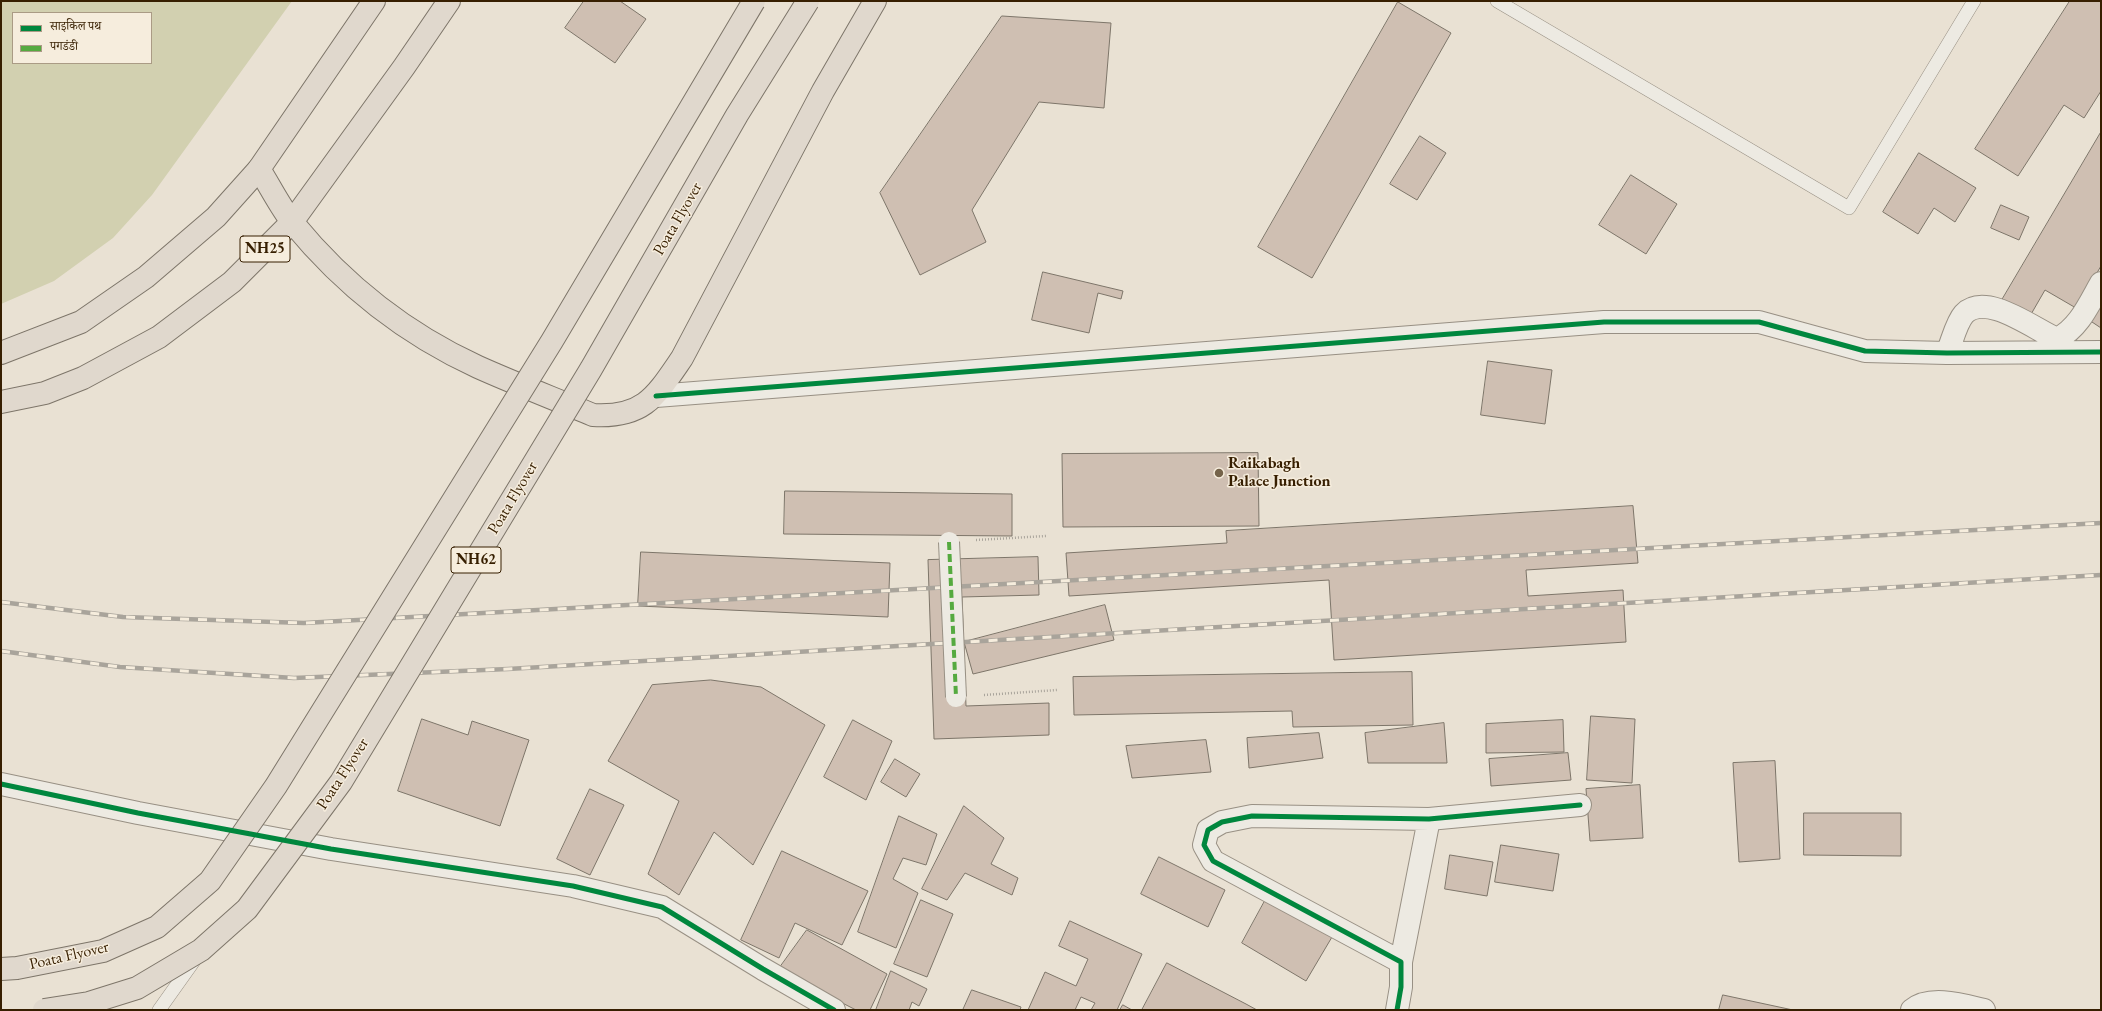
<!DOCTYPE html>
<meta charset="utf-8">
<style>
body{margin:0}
#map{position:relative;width:2102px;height:1011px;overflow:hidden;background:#e9e1d3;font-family:"EB Garamond","Noto Serif Devanagari",serif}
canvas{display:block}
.frame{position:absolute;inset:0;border:2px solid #371f01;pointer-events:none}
.legend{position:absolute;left:12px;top:12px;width:140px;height:52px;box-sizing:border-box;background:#f6eddd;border:1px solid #aa9b85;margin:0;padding:5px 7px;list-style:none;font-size:12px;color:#371f01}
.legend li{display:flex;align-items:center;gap:8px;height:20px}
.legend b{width:20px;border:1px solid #aa9b85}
</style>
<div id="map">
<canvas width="2102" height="1011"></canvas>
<div class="frame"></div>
<ul class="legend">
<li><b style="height:5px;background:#00873e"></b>साइकिल पथ</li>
<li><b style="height:5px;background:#55aa40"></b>पगडंडी</li>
</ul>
</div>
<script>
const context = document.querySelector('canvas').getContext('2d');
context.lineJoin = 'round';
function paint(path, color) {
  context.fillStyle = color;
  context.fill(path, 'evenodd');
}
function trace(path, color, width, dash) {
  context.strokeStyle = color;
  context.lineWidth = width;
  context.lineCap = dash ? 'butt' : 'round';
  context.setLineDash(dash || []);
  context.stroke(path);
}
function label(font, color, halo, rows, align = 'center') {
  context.font = font + ' "EB Garamond",serif';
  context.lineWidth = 3;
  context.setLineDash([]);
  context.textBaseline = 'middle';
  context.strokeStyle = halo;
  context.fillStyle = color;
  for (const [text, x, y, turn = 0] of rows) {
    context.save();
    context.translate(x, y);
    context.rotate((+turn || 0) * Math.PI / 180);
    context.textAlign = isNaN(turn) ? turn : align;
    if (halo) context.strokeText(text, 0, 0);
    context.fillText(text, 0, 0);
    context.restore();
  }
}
paint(new Path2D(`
 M1 1H292L152 195 113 238 54 281 1 304ZM13 13H151V63H13Z`), '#d2d0b0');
const building = new Path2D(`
 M584 1H620L646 19 615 63 565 28Z
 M2070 1H2101V91L2084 118 2064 105 2018 176 1975 149Z
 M1398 2 1451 33 1312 278 1258 247Z
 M1002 16 1111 23 1104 108 1039 102 972 210 986 242 920 275 880 193Z
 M2101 132V266L2076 308 2045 290 2030 316 2002 300Z
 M1420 136 1446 153 1417 200 1390 184Z
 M1919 153 1976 188 1955 222 1934 208 1918 234 1883 212Z
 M1631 175 1677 204 1646 254 1599 225Z
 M2001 205 2029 217 2019 240 1991 228Z
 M1043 272 1123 291 1121 299 1098 293 1089 333 1032 320Z
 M2101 293V328L2086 318Z
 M1488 361 1552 370 1545 424 1481 415Z
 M1258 453 1259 526 1063 527 1062 454Z
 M785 491 1012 494V536L784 534Z
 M1633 506 1638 563 1526 570 1528 596 1623 590 1626 642 1334 660 1329 580 1069 596 1066 553 1227 543 1226 531Z
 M641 552 890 563 888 617 638 606Z
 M1038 557 1039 595 962 597 966 706 1049 703V735L934 739 928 560Z
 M1105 605 1114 640 973 674 964 642Z
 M1412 672 1413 725 1293 727 1292 711 1074 715 1073 677Z
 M711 680 761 687 825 725 753 865 714 832 679 895 648 874 679 801 608 761 652 685Z
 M1591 716 1635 719 1632 783 1587 780Z
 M422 719 468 735 472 721 529 740 500 826 398 791Z
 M853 720 892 741 866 800 824 777Z
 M1563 720 1564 752 1486 753V724Z
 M1444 723 1447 763H1368L1365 733Z
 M1319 733 1323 758 1249 768 1247 738Z
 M1206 740 1211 772 1132 778 1126 746Z
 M1568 753 1571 780 1491 786 1489 759Z
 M895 759 920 774 906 797 881 782Z
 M1775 761 1780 859 1739 862 1733 763Z
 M1640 785 1643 838 1590 841 1586 789Z
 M590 789 624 805 590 875 557 859Z
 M964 806 1004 838 991 864 1018 878 1012 895 965 873 947 900 922 889Z
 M1804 813H1901V856L1804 855Z
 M899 816 937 834 926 865 903 858 893 879 918 893 896 948 858 932Z
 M1501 845 1559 854 1553 891 1495 882Z
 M782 851 868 891 842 945 795 923 779 958 741 940Z
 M1450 855 1493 862 1487 896 1445 889Z
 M1159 857 1225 890 1208 927 1141 894Z
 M1266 899 1332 937 1306 981 1242 943Z
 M921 900 953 914 927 977 894 964Z
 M1070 921 1142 954 1117 1010H1091L1095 1003 1081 997 1075 1010H1028L1045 972 1076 986 1088 959 1059 946Z
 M807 930 887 974 870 1010H856L778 970Z
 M1167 963 1246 1004 1257 1010H1142Z
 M891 971 927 989 919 1006 912 1002 909 1010H876Z
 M972 990 1021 1007 1020 1010H963Z
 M1723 995 1793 1010H1719Z
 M1123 1005 1132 1010H1120Z`);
paint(building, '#cfbfb2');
trace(building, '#7d7569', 1);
const service = new Path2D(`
 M1497 1 1849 208 1974 1
 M159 1010 196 958`);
const minor = new Path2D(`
 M1947 353C1952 342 1956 323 1964 314 1986 291 2035 330 2057 339 2079 328 2089 304 2101 283
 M656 396 1604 322H1759L1865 351 1947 353 2101 352
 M1 784 138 813 331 849 573 886 662 907 763 969 834 1010
 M1401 962 1429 819
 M1397 1010 1401 987V962L1213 861 1204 845 1208 830 1222 822 1252 816 1429 819 1580 805
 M1912 1010C1930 995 1963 1005 1984 1010`);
const primary = new Path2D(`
 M1 353 81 322 146 277 216 217 259 169 374 1
 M1 402 45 393 83 378 159 337 232 282 292 222 404 67 449 1`);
const trunk = new Path2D(`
 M259 169C270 186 280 207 293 223 343 284 406 334 478 367 516 384 555 399 593 415 644 418 656 396 682 358L823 91 875 1`);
trace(service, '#989084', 14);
trace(minor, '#989084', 24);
trace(primary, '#7d7569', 24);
trace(trunk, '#7d7569', 24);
trace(new Path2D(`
 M976 540 1046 536
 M984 695 1057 690`), '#a9a49b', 2.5, [1, 2]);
trace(service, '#edeae2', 13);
trace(minor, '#edeae2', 22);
trace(primary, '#e0d8cd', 22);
trace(trunk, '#e0d8cd', 22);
const rail = new Path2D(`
 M1 602 123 617 304 623 2101 523
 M1 651 120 667 294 678 508 669 2101 575`);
trace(rail, '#a9a49b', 4.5);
trace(rail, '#f6eddd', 3, [9]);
const pedestrianBridge = new Path2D(`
 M949 542 956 697`);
const trunkBridge = new Path2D(`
 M1 969 17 968 103 951 157 927 210 881 276 786 552 341 754 1
 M44 1010 89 1003 137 988 201 950 247 909 341 782 591 369 737 115 808 1`);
trace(pedestrianBridge, '#989084', 22, []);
trace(trunkBridge, '#7d7569', 24, []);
trace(pedestrianBridge, '#edeae2', 20);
trace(trunkBridge, '#e0d8cd', 22);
trace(new Path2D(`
 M949 542 956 697`), '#55aa40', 4, [8, 4]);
trace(new Path2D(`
 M656 396 1604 322H1759L1865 351 1947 353 2101 352
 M1 784 138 813 331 849 573 886 662 907 763 969 834 1010
 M1397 1010 1401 987V962L1213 861 1204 845 1208 830 1222 822 1252 816 1429 819 1580 805`), '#00873e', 5);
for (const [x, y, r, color] of [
 [1219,473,5,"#75634a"]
]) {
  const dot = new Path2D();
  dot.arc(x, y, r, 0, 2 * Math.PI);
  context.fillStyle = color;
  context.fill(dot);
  trace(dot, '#f6eddd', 1.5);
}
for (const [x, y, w] of [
 [265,249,50],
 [476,560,50]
]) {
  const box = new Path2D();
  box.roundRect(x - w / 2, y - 13, w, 26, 3);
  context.fillStyle = '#f6eddd';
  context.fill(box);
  trace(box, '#371f01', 1);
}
label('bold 15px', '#371f01', null, [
 ["NH25",265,249],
 ["NH62",476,560]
]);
label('16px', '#371f01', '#f6eddd', [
 ["Poata Flyover",678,219,-60],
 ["Poata Flyover",513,498,-59],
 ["Poata Flyover",343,774,-57],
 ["Poata Flyover",69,956,-13]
]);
label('bold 16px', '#371f01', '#f6eddd', [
 ["Raikabagh",1228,464],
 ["Palace Junction",1228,482]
], 'left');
</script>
